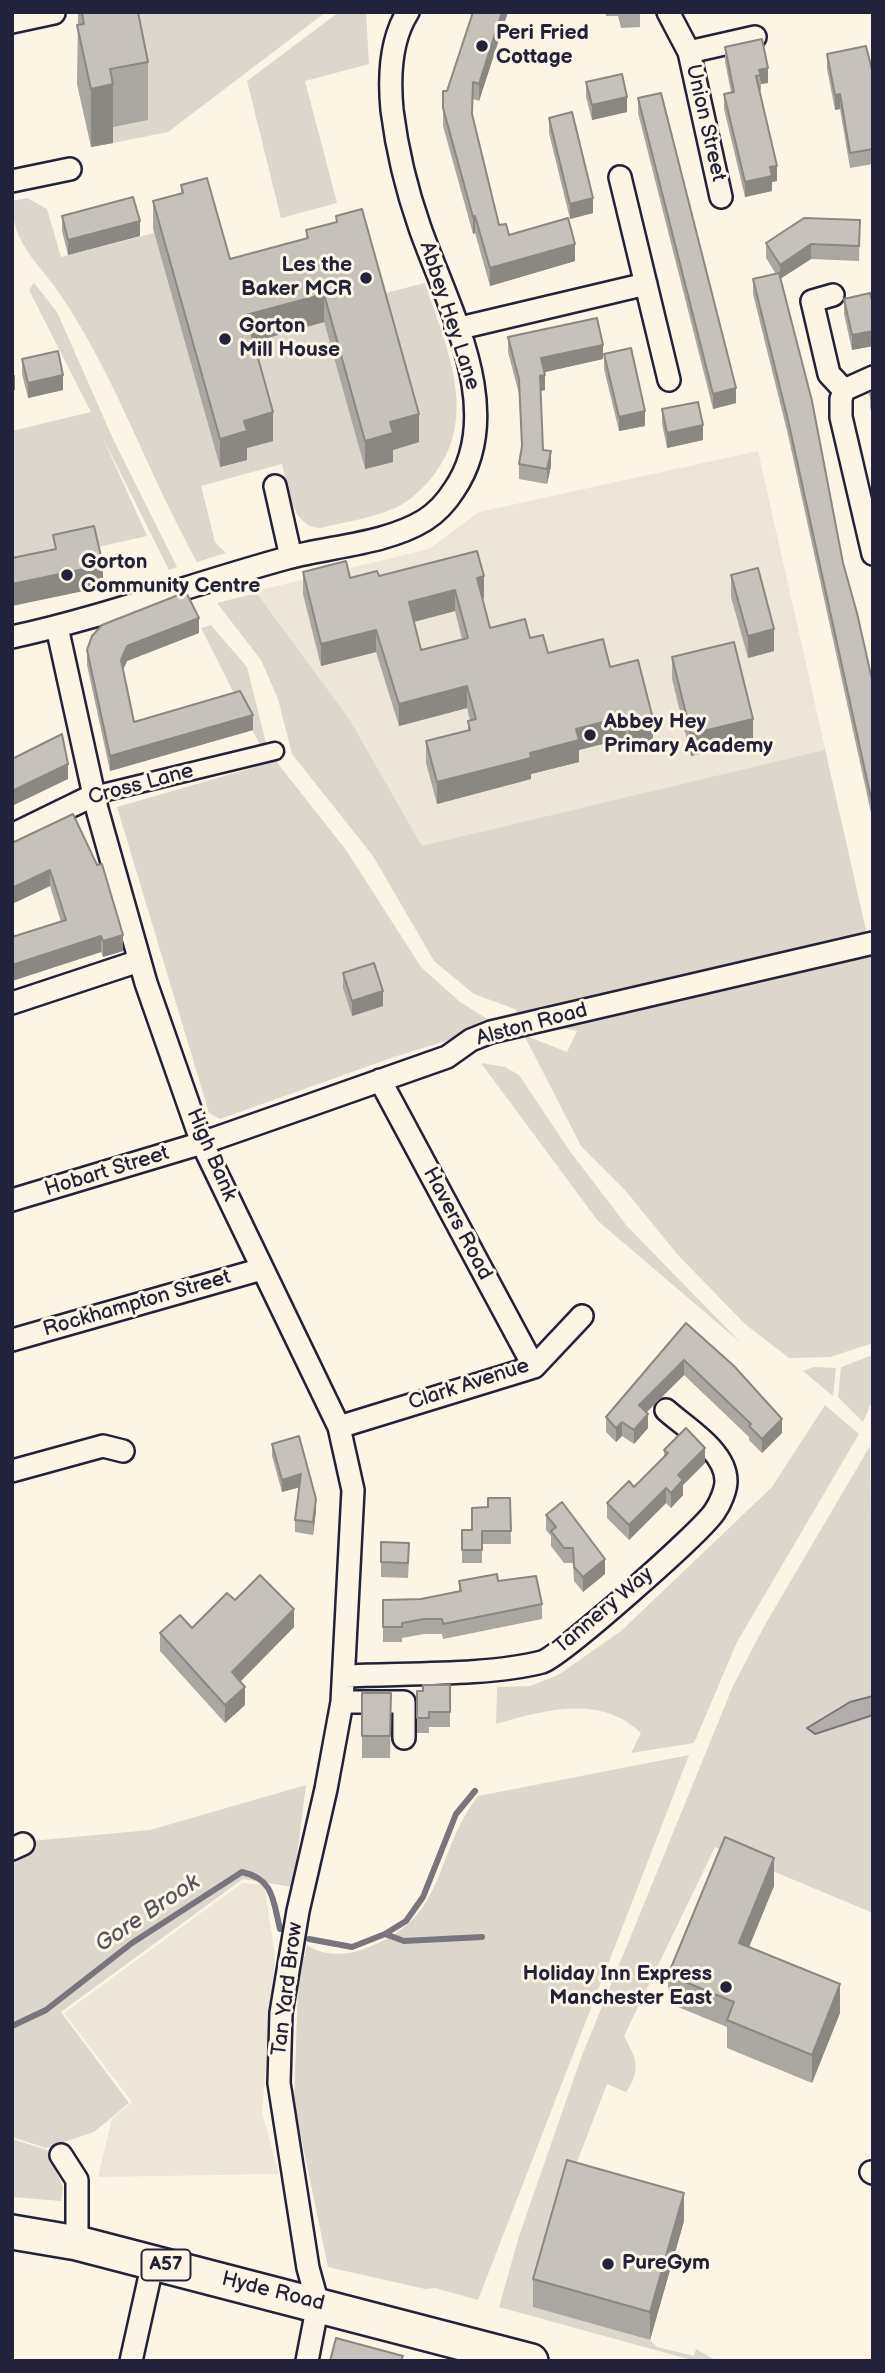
<!DOCTYPE html>
<style>
body{margin:0}
#map{position:relative;width:885px;height:2373px;overflow:hidden;background:#fcf5e5;font-family:"Balsamiq Sans",sans-serif}
canvas{display:block}
.frame{position:absolute;inset:0;border:14px solid #22223b;pointer-events:none}
</style>
<div id="map">
<canvas width="885" height="2373"></canvas>
<div class="frame"></div>
</div>
<script>
const context = document.querySelector('canvas').getContext('2d');
context.lineJoin = 'round';
function paint(path, color) {
  context.fillStyle = color;
  context.fill(path, 'evenodd');
}
function trace(path, color, width, dash) {
  context.strokeStyle = color;
  context.lineWidth = width;
  context.lineCap = dash ? 'butt' : 'round';
  context.setLineDash(dash || []);
  context.stroke(path);
}
function label(font, color, halo, rows, align = 'center') {
  context.font = font + ' "Balsamiq Sans",sans-serif';
  context.lineWidth = 6;
  context.setLineDash([]);
  context.textBaseline = 'middle';
  context.strokeStyle = halo;
  context.fillStyle = color;
  for (const [text, x, y, turn = 0] of rows) {
    context.save();
    context.translate(x, y);
    context.rotate((+turn || 0) * Math.PI / 180);
    context.textAlign = isNaN(turn) ? turn : align;
    if (halo) context.strokeText(text, 0, 0);
    context.fillText(text, 0, 0);
    context.restore();
  }
}
paint(new Path2D(`
 M758 451 868 939 518 1014 350 720 256 591 429 549 479 512Z
 M242 1883 264 1885 275 1955 262 2113 279 2174 98 2177 112 2119 132 2102 64 2013Z`), '#ece5d8');
paint(new Path2D(`
 M114 12H326L168 132 113 143 110 128Z
 M339 12H366L369 64 305 81 337 203 281 218 247 81Z
 M27 198 47 209 61 257 154 233 220 467 246 344 324 322 365 469 378 295 425 283C446 346 480 417 433 476 424 487 410 501 397 507 374 518 344 522 320 528 291 527 288 487 282 464L201 486 215 542 226 553 197 562C148 474 116 377 60 294 38 262 12 244 12 201Z
 M34 283 57 312 114 441 177 567 169 570 102 436 147 536 94 548 12 580V431L91 412 29 290Z
 M257 593 350 720 422 846 825 750 868 939 518 1014 515 1009 474 994 434 961 373 856 292 754 278 699 261 660 217 603Z
 M211 625 247 667 268 751 346 850 421 967 460 1002 497 1025 394 1057 220 1119 209 1113 117 807 269 763 201 628Z
 M873 951V1343L830 1357 789 1358 745 1324 677 1254 625 1190 581 1146 524 1035 567 1052 577 1031 548 1025Z
 M481 1063 505 1067 519 1075 569 1150 627 1226 741 1343 598 1221Z
 M873 1355V1399L863 1422 838 1397 841 1367Z
 M814 1367 836 1368 833 1396 803 1371Z
 M825 1405 859 1434 737 1642 694 1743 631 1753 641 1733C601 1694 544 1710 496 1724L497 1687 530 1686 558 1675 621 1631 772 1487Z
 M870 1446 873 1696 850 1702 815 1733 873 1715V1913L715 1847 624 2036C636 2058 642 2070 626 2092L607 2084 567 2188 534 2307 650 2340 657 2347 694 2356 696 2349 717 2361H695L499 2307 519 2236 581 2058 733 1686 766 1623Z
 M689 1755 478 2300 435 2288 425 2289 328 2267 294 2103 298 1985 307 1945C323 1956 346 1956 364 1949 449 1919 432 1856 478 1796Z
 M306 1785 293 1887 243 1879 61 2012 129 2103 94 2132 46 2148 12 2137V1851L31 1841 150 1830Z
 M12 2139 47 2150 63 2187 61 2201 12 2197Z`), '#dcd6cc');
const water = new Path2D(`
 M873 1696V1715L815 1734 807 1728 850 1702Z`);
paint(water, '#b2adab');
trace(water, '#78757e', 2);
trace(new Path2D(`
 M385 1934 404 1941 482 1937
 M309 1939 352 1947 385 1934 406 1921 423 1897 456 1814 475 1791
 M12 2026 46 2010 132 1943 242 1872C274 1879 273 1900 280 1929`), '#78757e', 6);
const pedestrian = new Path2D(`
 M94 795 275 751`);
const minor = new Path2D(`
 M668 12 689 52 721 197
 M12 22 54 13
 M689 52 755 37
 M620 177 669 380
 M12 181 70 169
 M833 295 812 301 829 374 844 390
 M456 329 646 284
 M844 390 841 399V417L873 554
 M844 390 873 377
 M275 486 291 557
 M57 627 97 809 146 983 202 1143 339 1427 353 1490 342 1702 326 1789 298 1911 281 2013 279 2083 308 2268 318 2304 307 2361
 M12 637C105 617 195 583 287 558 331 546 386 544 425 520 436 513 447 501 454 490 508 411 448 308 420 228 407 191 397 150 392 110 389 78 390 40 408 12
 M12 835 94 795
 M12 1003 139 961
 M380 1080 534 1367
 M12 1200 202 1143 305 1107 447 1057 471 1040 491 1032 873 943
 M12 1340 262 1269
 M339 1427 534 1367 582 1316
 M12 1471 103 1446 123 1451
 M345 1676C403 1673 488 1676 542 1662 561 1656 704 1530 715 1511 720 1504 726 1490 726 1481 726 1451 686 1428 666 1410
 M342 1702H404V1738
 M12 1849 23 1844
 M61 2155 77 2180V2243
 M871 2172 873 2173
 M131 2361 153 2262`);
const trunk = new Path2D(`
 M12 2232 77 2243 531 2361`);
trace(pedestrian, '#22223b', 21);
trace(minor, '#22223b', 26);
trace(trunk, '#22223b', 38);
trace(pedestrian, '#fcf5e5', 16);
trace(minor, '#fcf5e5', 21);
trace(trunk, '#fcf5e5', 33);
paint(new Path2D(`
 M78 12H138L148 62V120L113 127V143L91 147 77 84Z
 M473 12H508L479 101 473 99V116L499 225 509 235 575 261 490 286 475 233 473 234 443 126V91H447Z
 M606 12H640V27L621 28 618 16H606Z
 M762 39 768 83 761 84V90L759 91 777 181 772 182V191L745 197 724 109V94L731 92 725 62V47Z
 M827 54 873 74V164L850 168 840 109 835 110 827 69Z
 M586 82 627 112 592 120 586 97Z
 M638 98 736 403 713 409 638 113Z
 M549 118 593 213 570 219 549 133Z
 M181 185 230 259 306 238V230L336 222V216L419 442 393 450V462L365 469 324 322 254 342 273 441 247 448V460L220 467 153 229V201L181 193Z
 M62 216 140 236 68 255 62 231Z
 M860 220 859 261 811 259 780 279 843 563 873 684V822L788 435 753 294V279L776 274 766 258V243Z
 M844 299 873 304V346L852 350 844 314Z
 M508 337 603 359 544 372 545 390 541 391 543 450 551 466 547 484 519 479V464L522 449 519 394 508 352Z
 M604 354 645 426 619 431 604 369Z
 M22 359 63 390 28 398 22 374Z
 M873 392V420L870 407V393Z
 M662 409 703 440 667 448 662 424Z
 M477 551 484 598H483L490 628 530 638 548 653 610 667 653 741 629 747 626 738 579 750V762L531 774V779L437 804 426 763V741L468 731V721L470 720 467 708 399 726 376 652 321 666 303 594V572L350 578 379 576ZM455 611 462 639 421 650 414 622Z
 M731 575 774 651 748 658 731 597Z
 M199 633 127 661 123 670 134 722 253 730 110 771 87 665V650Z
 M672 657 753 741 691 756 672 679Z
 M73 814 123 951 103 957 101 952 12 981V937L61 922 50 886 12 904Z
 M343 973 383 1006 352 1016 343 988Z
 M686 1323 782 1433 762 1453 749 1440V1437L684 1375 646 1412 648 1428 634 1444 622 1436 616 1442 606 1432V1417Z
 M272 1444 316 1511 313 1535 295 1532V1520L299 1487 282 1492 272 1456Z
 M664 1450 705 1463 683 1485V1495L671 1508 666 1503 629 1540 607 1518V1503L634 1487 664 1457Z
 M510 1498 511 1544H482V1563H462V1530H472L488 1507Z
 M546 1515 605 1574 583 1592 574 1581 573 1563H564L551 1546V1536L546 1530Z
 M409 1558 408 1578 381 1577V1562Z
 M459 1581H498L542 1604V1619L443 1639 442 1634H424L402 1638V1642H383V1600L421 1599 459 1592Z
 M235 1600 294 1627 240 1682 245 1705 225 1723 160 1651V1633L192 1628Z
 M450 1685V1727H429V1733H417V1691H423Z
 M362 1693 391 1715 390 1758H362Z
 M774 1886 749 1947 840 2013 812 2083 727 2048V2027L668 2003V1975Z
 M684 2221 650 2340 533 2307V2279Z`), '#aaa6a1');
paint(new Path2D(`
 M502 12H508L479 101V84Z
 M768 68V83L761 84 759 70Z
 M113 84V143L91 147V89Z
 M840 94V109L835 110V95Z
 M627 97V112L592 120V105Z
 M777 166V181L772 182V191L745 197V182L770 167Z
 M593 198V213L570 219V204Z
 M475 216V233L473 234V217Z
 M140 221V236L68 255V240Z
 M575 244V261L490 286V268Z
 M811 244V259L780 279V265Z
 M324 294V322L246 344V315Z
 M873 331V346L852 350V335Z
 M603 345V359L541 373V358Z
 M15 375V390L12 391V376Z
 M63 375V390L28 398V383Z
 M545 375V390L540 391V376Z
 M736 388V403L713 409V394Z
 M645 411V426L619 431V417Z
 M273 412V441L247 448V460L220 467V439L244 421Z
 M419 414V442L393 450V462L365 469V441L390 422Z
 M703 425V440L667 448V433Z
 M551 451V466L547 484V469Z
 M103 565V587L12 606V584Z
 M484 576V598L477 600V578Z
 M455 590V611L409 623V602Z
 M199 618V633L127 661 121 674V660L127 646Z
 M774 629V651L748 658V636Z
 M376 630V652L321 666V644Z
 M467 686V708L399 726V704Z
 M253 715V730L110 771V756Z
 M626 716V738L579 750V762L531 774V779L437 804V782L530 753 576 729Z
 M653 719V741L629 747V725Z
 M753 719V741L691 756V734Z
 M68 764V779L12 806V791Z
 M50 870V886L12 904V888Z
 M123 935V951L103 957V941Z
 M101 936V952L12 981V965Z
 M383 991V1006L352 1016V1001Z
 M684 1360V1375L639 1420V1405Z
 M648 1414V1428L634 1444V1430Z
 M782 1419V1433L762 1453V1439Z
 M622 1422V1436L616 1442V1428Z
 M705 1448V1463L683 1485V1495L671 1508V1493L678 1475Z
 M301 1474V1487L282 1492V1480Z
 M666 1488V1503L629 1540V1525Z
 M316 1499V1511L313 1535V1522Z
 M605 1559V1574L583 1592V1577Z
 M294 1609V1627L232 1690V1672Z
 M245 1687V1705L225 1723V1705Z
 M774 1858V1886L739 1971V1943Z
 M840 1984V2013L812 2083V2055Z
 M684 2193V2221L650 2340V2312Z`), '#8b8783');
const building = new Path2D(`
 M82 12H138L148 62 110 69 113 84 91 89 77 25 84 24Z
 M473 12H502L479 84 473 82 472 114 499 225 506 224 509 235 568 218 575 244 490 268 475 216 473 217 443 108V91H447Z
 M762 39 768 68 759 70 761 75 756 76 777 166 770 167 772 176 745 182 724 94 734 92 725 47Z
 M866 46 873 74V149L850 153 840 94 835 95 827 54Z
 M622 74 627 97 592 105 586 82Z
 M661 93 736 388 713 394 638 98Z
 M572 112 593 198 570 204 549 118Z
 M207 178 230 259 308 238 306 230 337 222 336 216 362 209 419 414 390 422 393 433 365 441 324 294 246 315 273 412 244 421 247 431 220 439 153 201 183 193 181 185Z
 M133 197 140 221 68 240 62 216Z
 M804 218 860 220 859 246 811 244 780 265 766 243Z
 M779 273 812 401 843 563 857 613 873 684V807L788 420 753 279Z
 M870 293 873 304V331L852 335 844 299Z
 M597 318 603 345 541 358 545 375 540 376 543 450 551 451 547 469 519 464 522 446 519 379 508 337Z
 M631 348 645 411 619 417 604 354Z
 M58 351 63 375 28 383 22 359Z
 M873 392V405L870 393Z
 M698 402 703 425 667 433 662 409Z
 M94 526 103 565 12 584V558L56 549 53 535Z
 M477 551 484 576 477 578 490 628 525 619 530 638 543 635 548 653 603 639 610 667 638 660 653 719 629 725 626 716 576 729 579 740 530 753 531 758 437 782 426 741 470 730 468 721 476 719 467 686 399 704 376 630 321 644 303 572 346 561 350 578 377 571 379 576ZM455 590 468 638 421 650 409 602Z
 M758 568 774 629 748 636 731 575Z
 M186 592 199 618 127 646 121 660 134 722 240 691 253 715 110 756 87 650 92 636 102 625Z
 M734 642 753 719 691 734 672 657Z
 M62 734 68 764 12 791V759Z
 M73 814 97 865 102 864 123 935 103 941 101 936 12 965V937L66 920 50 870 12 888V843Z
 M374 963 383 991 352 1001 343 973Z
 M686 1323 734 1366 782 1419 762 1439 749 1426 751 1424 684 1360 639 1405 648 1414 634 1430 622 1422 616 1428 606 1417Z
 M686 1428 705 1448 678 1475 683 1480 671 1493 666 1488 629 1525 607 1503 629 1481 634 1487 668 1453 664 1450Z
 M299 1436 316 1499 313 1522 295 1520 301 1474 282 1480 272 1444Z
 M488 1498H510L511 1531H482V1550H462V1530H472V1508L488 1507Z
 M562 1502 605 1559 583 1577 574 1567 573 1548H564L551 1531 556 1527 546 1515Z
 M381 1542 409 1543 408 1563 381 1562Z
 M497 1574 498 1581 536 1576 542 1604 443 1624 442 1619H424L402 1623V1627H383V1600L421 1599 461 1591 459 1581Z
 M260 1575 294 1609 232 1672 245 1687 225 1705 160 1633 180 1615 192 1628 227 1593 235 1600Z
 M423 1685H450V1712H429V1718H417V1691H423Z
 M362 1693H391L390 1736H362Z
 M725 1837 774 1858 739 1943 840 1984 812 2055 727 2020 734 2002 668 1975Z
 M567 2160 684 2193 650 2312 533 2279Z
 M336 2338 403 2356 401 2361H330Z`);
paint(building, '#c6c1bb');
trace(building, '#8b8783', 2);
for (const [x, y, r, color] of [
 [482,46,7,"#22223b"],
 [366,278,7,"#22223b"],
 [225,339,7,"#22223b"],
 [67,575,7,"#22223b"],
 [590,735,7,"#22223b"],
 [726,1987,7,"#22223b"],
 [608,2264,7,"#22223b"]
]) {
  const dot = new Path2D();
  dot.arc(x, y, r, 0, 2 * Math.PI);
  context.fillStyle = color;
  context.fill(dot);
  trace(dot, '#fcf5e5', 2.5);
}
for (const [x, y, w] of [
 [166,2265,49]
]) {
  const box = new Path2D();
  box.roundRect(x - w / 2, y - 15.5, w, 31, 5);
  context.fillStyle = '#fcf5e5';
  context.fill(box);
  trace(box, '#22223b', 2);
}
label('bold 19px', '#22223b', null, [
 ["A57",166,2265]
]);
label('bold 21px', '#22223b', '#fcf5e5', [
 ["Peri Fried",496,34],
 ["Cottage",496,58],
 ["Les the",352,266,"right"],
 ["Baker MCR",352,290,"right"],
 ["Gorton",239,327],
 ["Mill House",239,351],
 ["Gorton",81,563],
 ["Community Centre",81,587],
 ["Abbey Hey",604,723],
 ["Primary Academy",604,747],
 ["Holiday Inn Express",712,1975,"right"],
 ["Manchester East",712,1999,"right"],
 ["PureGym",622,2264]
], 'left');
label('21px', '#22223b', '#fcf5e5', [
 ["Union Street",705,123,77],
 ["Abbey Hey Lane",449,316,72],
 ["Cross Lane",141,785,-15],
 ["Alston Road",532,1025,-15],
 ["High Bank",211,1155,67],
 ["Hobart Street",107,1172,-17],
 ["Havers Road",457,1224,62],
 ["Rockhampton Street",137,1304,-16],
 ["Clark Avenue",469,1385,-18],
 ["Tannery Way",604,1611,-40],
 ["Tan Yard Brow",288,1989,-83],
 ["Hyde Road",273,2292,14]
]);
label('italic 23px', '#545362', '#fcf5e5', [
 ["Gore Brook",148,1914,-34]
]);
</script>
